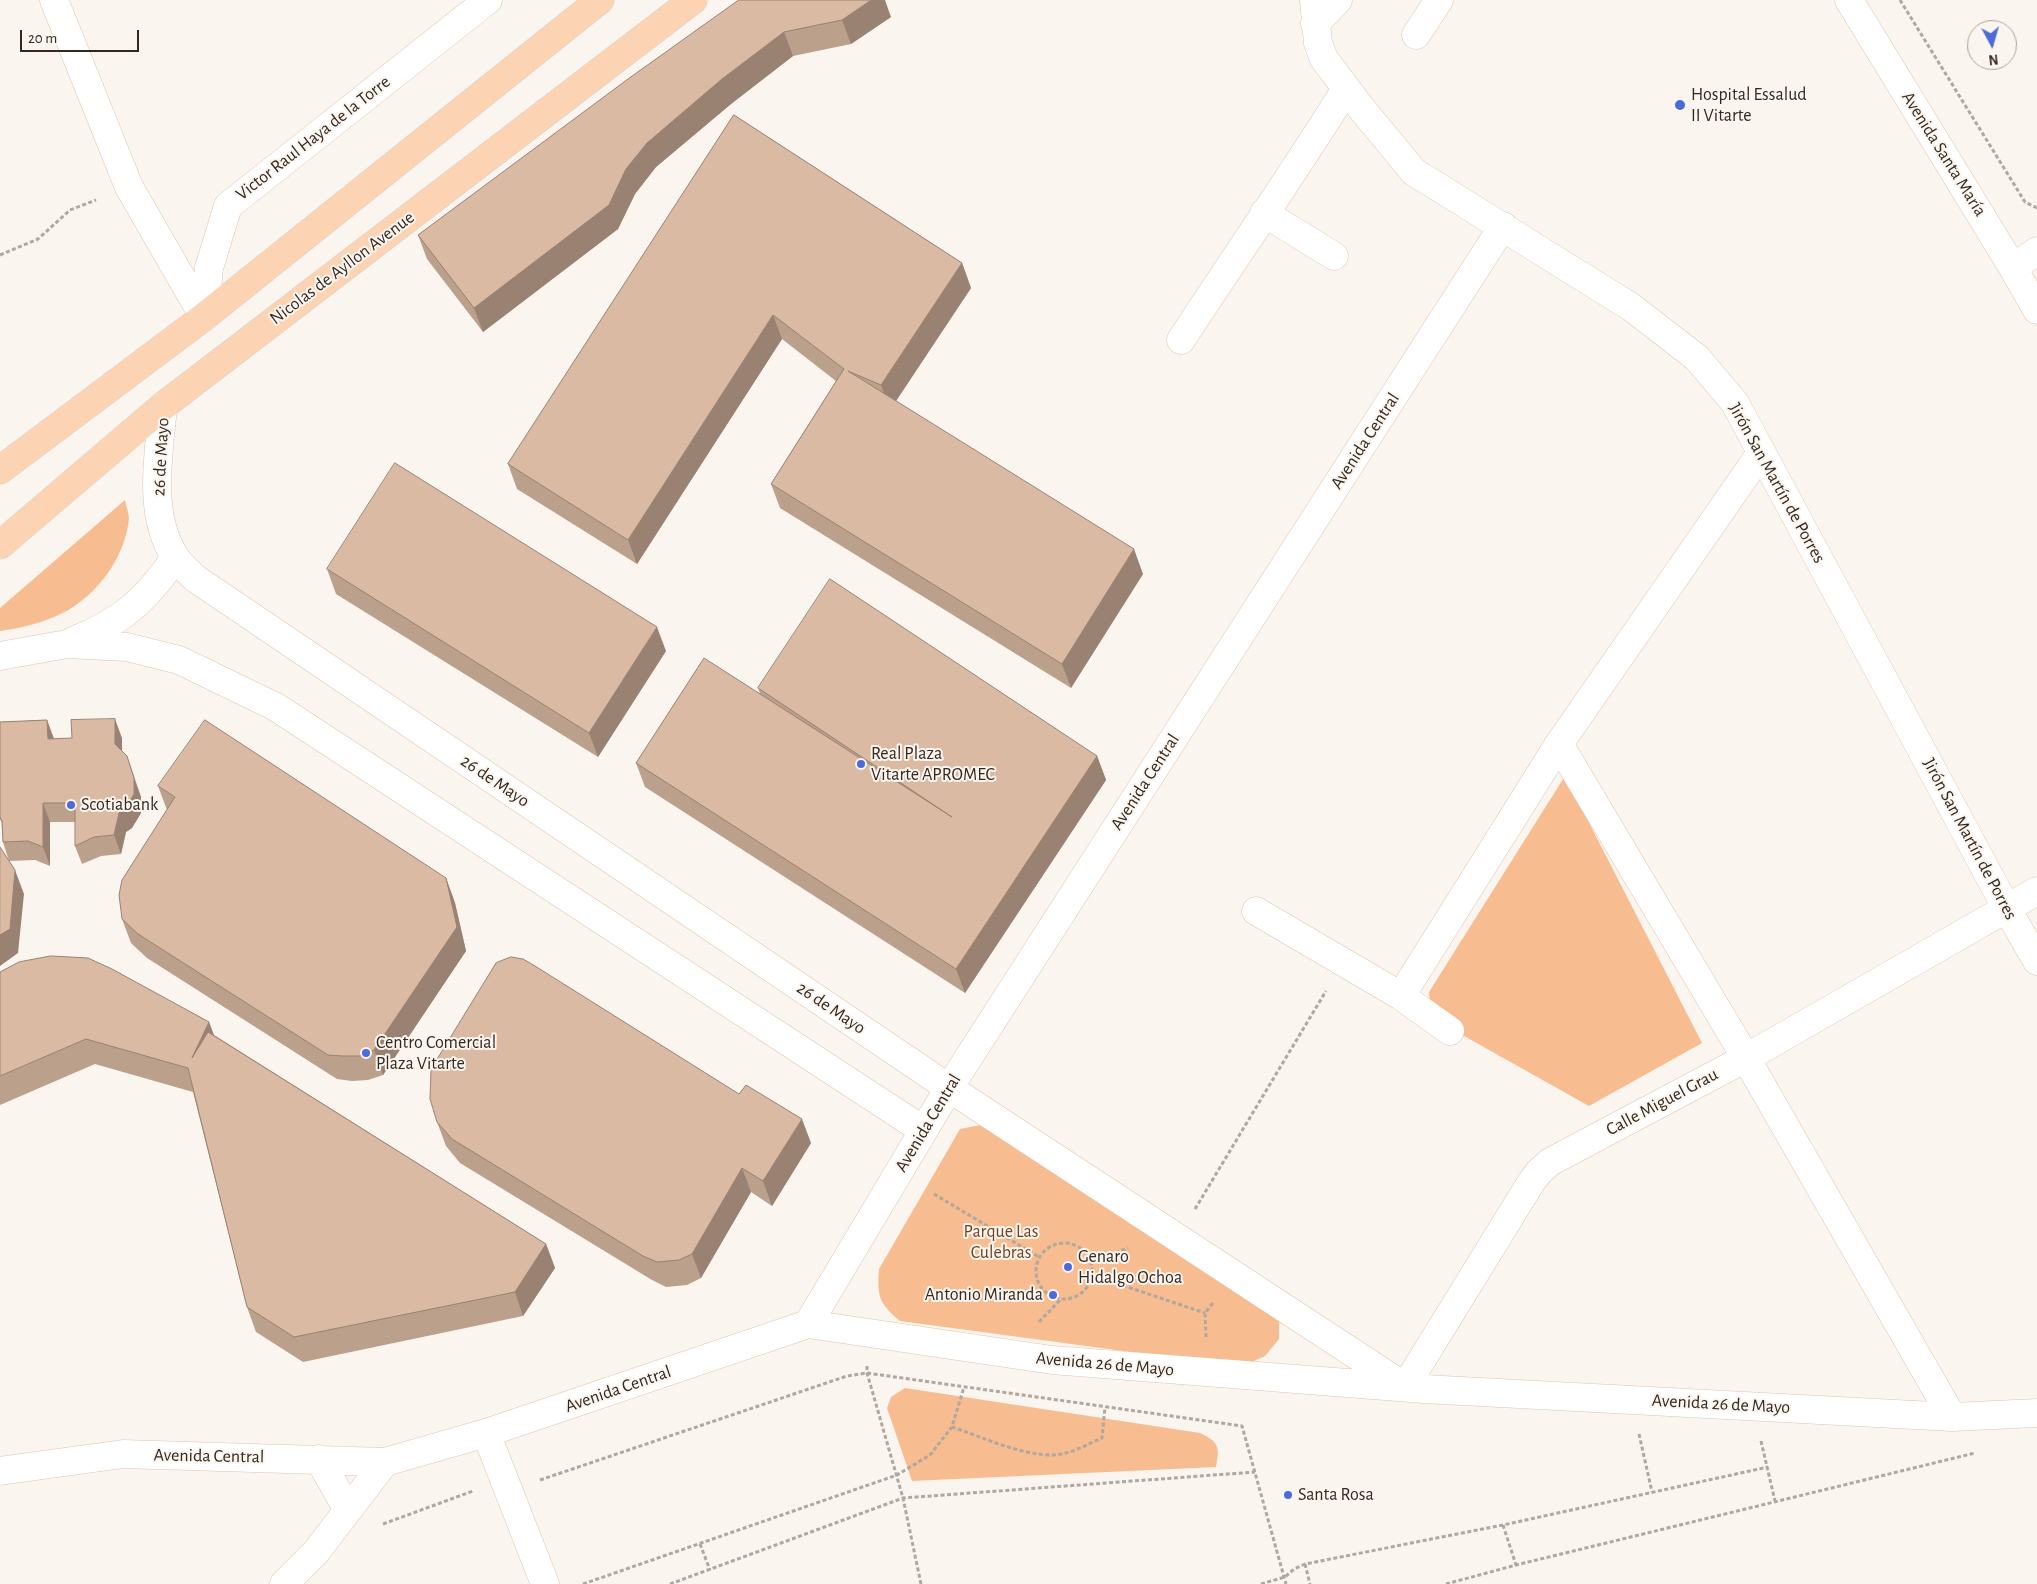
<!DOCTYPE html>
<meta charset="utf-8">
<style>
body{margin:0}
#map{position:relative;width:2037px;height:1584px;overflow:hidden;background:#fbf5f0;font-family:"Alegreya Sans",sans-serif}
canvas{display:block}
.north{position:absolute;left:1967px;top:20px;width:50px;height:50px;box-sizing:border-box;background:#fbf5f0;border:1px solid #aba39c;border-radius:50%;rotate:174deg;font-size:14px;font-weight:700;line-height:20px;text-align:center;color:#33271e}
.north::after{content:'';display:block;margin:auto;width:18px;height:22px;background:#4a6ade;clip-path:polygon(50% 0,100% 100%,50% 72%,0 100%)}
.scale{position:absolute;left:20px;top:30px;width:119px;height:22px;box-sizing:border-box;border:2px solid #33271e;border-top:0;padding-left:6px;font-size:15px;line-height:18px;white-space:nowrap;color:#33271e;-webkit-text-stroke:4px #fbf5f0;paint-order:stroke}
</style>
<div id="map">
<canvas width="2037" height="1584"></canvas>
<div class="north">N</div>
<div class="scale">20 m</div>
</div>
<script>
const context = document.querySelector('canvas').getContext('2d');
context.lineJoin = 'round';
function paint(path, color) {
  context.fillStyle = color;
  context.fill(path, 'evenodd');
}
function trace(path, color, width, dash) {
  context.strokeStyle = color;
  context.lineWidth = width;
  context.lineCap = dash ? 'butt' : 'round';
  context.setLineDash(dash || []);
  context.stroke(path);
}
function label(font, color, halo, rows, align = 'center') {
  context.font = font + ' "Alegreya Sans",sans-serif';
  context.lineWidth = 4;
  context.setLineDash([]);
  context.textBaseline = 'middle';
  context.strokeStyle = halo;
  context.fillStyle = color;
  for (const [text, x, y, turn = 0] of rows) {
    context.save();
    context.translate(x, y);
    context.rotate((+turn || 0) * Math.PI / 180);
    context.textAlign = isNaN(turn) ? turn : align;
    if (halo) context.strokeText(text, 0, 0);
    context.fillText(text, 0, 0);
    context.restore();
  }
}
paint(new Path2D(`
 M125 500C126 506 129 513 129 519 125 554 104 585 76 605 57 619 24 628 0 631V608Z
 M1565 776 1702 1043 1589 1106 1448 1027 1430 1005 1429 992Z
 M986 1124 1279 1318V1339L1265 1356 1245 1365 1213 1363 900 1321C879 1303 877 1297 879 1269L960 1129Z
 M905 1388 1200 1433C1219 1442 1220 1447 1216 1467L912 1481 887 1408 891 1397Z`), '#f7bc8f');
const minor = new Path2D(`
 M54 0 129 187 204 317
 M1314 0 1318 43 1324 59 1361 108 1414 172 1631 307 1697 358 1735 403 2007 909 2037 961
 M1849 0 2013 268 2037 310
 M1315 24 1338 0
 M1416 35 1439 0
 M1264 213 1334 256
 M2013 268 2037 251
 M204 317 209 268 228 206 488 0
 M1181 340C1236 256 1293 174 1346 89
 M163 406C159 454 147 513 175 557 180 565 189 572 196 579L949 1088 1405 1387
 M73 641C123 621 145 601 175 558
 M0 656 67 644 127 647 179 660 276 707 923 1130
 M1559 744 1746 1058 1952 1417
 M1256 911 1401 996 1450 1031
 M1401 996 1559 744 1761 453
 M808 1324 1052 1360 1424 1389 1952 1417 2037 1413
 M1405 1387 1532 1181 1539 1172 1550 1162 1746 1058 2037 891
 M486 1433 545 1584
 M319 1459 348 1510
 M0 1471 123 1454 385 1462 486 1433 808 1324 949 1088 1503 226
 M284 1584 316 1552 385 1462`);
const major = new Path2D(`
 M0 470 204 317 600 0
 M0 545 163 406 693 0`);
trace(minor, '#e3c3ac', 29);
trace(major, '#d6d4d2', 29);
trace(new Path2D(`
 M1900 0 2025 202 2037 208
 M0 255 38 239 70 210 96 200
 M934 1194 1039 1257
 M1195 1209 1326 991
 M1036 1271a28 28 0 1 1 56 0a28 28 0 1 1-56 0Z
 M1091 1262 1128 1248
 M1092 1275 1205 1313
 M1039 1322 1061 1299
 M1206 1337 1205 1313 1213 1303
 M867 1366V1373L903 1498 921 1584
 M952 1427C983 1437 1034 1462 1066 1453 1078 1450 1090 1443 1102 1438L1105 1407
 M1639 1434 1652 1492
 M1761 1441 1775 1501
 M540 1480 847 1376 867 1373 1242 1426 1286 1584
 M383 1524 473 1491
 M1503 1525 1516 1565
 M700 1544 710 1570
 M1305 1564 1310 1584
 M583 1584 897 1475 930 1455 952 1427 964 1387
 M670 1584 903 1498 1255 1472
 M1261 1584 1285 1577 1294 1569 1305 1564 1503 1525 1768 1467
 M1446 1584 1516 1565 1975 1453`), '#afa7a0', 3, [4, 2.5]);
trace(minor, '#fff', 28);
trace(major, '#fcd3b3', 28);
paint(new Path2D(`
 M739 0 891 17 851 44 793 56 731 104 656 167 635 194 618 229 483 332 427 259 418 235Z
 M734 115 962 263 971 288 896 401 1143 574 1071 688 780 508 771 484 836 381 782 339 637 564 517 489 508 464Z
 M327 569 666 651 598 757 336 594Z
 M758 688 1097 756 1106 780 965 993 645 787 636 763 760 693Z
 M47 720 54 739 122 738V751L141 797V813L132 828 126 832 121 854 101 856 82 864 75 846V822H50V866L35 860 9 861 3 842 2 823 0 819V722Z
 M158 786 446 878 455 903 466 951 383 1075 368 1080 352 1081 337 1079 147 958 131 943 122 919 167 810Z
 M0 972 209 1022 214 1035 546 1244 555 1268 523 1316 303 1362 256 1332 247 1307 193 1092 95 1064 0 1105Z
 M437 1122 811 1143 772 1206 751 1192 701 1278 687 1285 666 1287 652 1280 460 1163 446 1146Z`), '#bba08c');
paint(new Path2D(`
 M871 0H885L891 17 851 44 842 20Z
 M784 32 793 56 731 104 656 167 635 194 618 229 483 332 474 308 626 169 647 143 722 79Z
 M962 263 971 288 890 410 881 385Z
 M773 315 782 339 637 564 628 540Z
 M1134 549 1143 574 1071 688 1062 664Z
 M657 627 666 651 598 757 589 733Z
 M115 719 122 738V763L115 744Z
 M47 720 54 739H48Z
 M127 756 141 797V813L132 828 126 832 121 854 114 835 119 813Z
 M1097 756 1106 780 965 993 956 969Z
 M43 803 50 822V866L43 847Z
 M15 870 24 894 18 953 0 966V935Z
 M446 878 455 903 466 951 383 1075 374 1050Z
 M209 1022 218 1047 192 1058Z
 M802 1119 811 1143 772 1206 763 1181Z
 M742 1168 751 1192 701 1278 692 1254Z
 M546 1244 555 1268 523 1316 515 1292Z`), '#998272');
const building = new Path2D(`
 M739 0H871L842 20 784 32 722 79 647 143 626 169 609 205 474 308 418 235 628 79Z
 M734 115 962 263 881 385 848 371 1134 549 1062 664 771 484 844 369 773 315 628 540 508 464Z
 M395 463 657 627 589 733 327 569Z
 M830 579 1097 756 956 969 636 763 704 658 952 817 758 688Z
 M115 719V744L127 756 134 778V794L125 809 119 813 114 835 94 837 75 846V803H43V847L28 841 3 842 2 821 0 817V722L47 720 48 739 72 738 71 720Z
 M205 720 446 878 457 927 374 1050 360 1056H343L328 1055 138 934 122 919 119 895 122 880 175 797 158 786Z
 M0 847 15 870 10 929 0 935Z
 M51 956 88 958 112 969 209 1022 192 1058 208 1032 546 1244 515 1292 294 1337 247 1307 188 1068 86 1039 0 1076V972L19 962Z
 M511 957 523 959 535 966 739 1094 746 1085 802 1119 763 1181 742 1168 692 1254 679 1260 657 1262 643 1256 452 1139 437 1122 430 1099 431 1069 496 963Z`);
paint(building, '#dabaa3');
trace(building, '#998272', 1);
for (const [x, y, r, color] of [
 [1680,105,6,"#4a6ade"],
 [861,764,5,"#4a6ade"],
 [71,805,5,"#4a6ade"],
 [366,1053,5,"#4a6ade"],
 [1068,1267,5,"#4a6ade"],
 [1053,1295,5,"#4a6ade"],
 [1288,1495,5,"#4a6ade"]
]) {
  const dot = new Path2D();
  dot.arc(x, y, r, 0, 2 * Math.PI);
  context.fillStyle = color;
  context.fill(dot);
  trace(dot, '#fbf5f0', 2);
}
label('18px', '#33271e', '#fbf5f0', [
 ["Hospital Essalud",1691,95],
 ["II Vitarte",1691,116],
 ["Real Plaza",871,754],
 ["Vitarte APROMEC",871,775],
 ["Scotiabank",81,805],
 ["Centro Comercial",376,1043],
 ["Plaza Vitarte",376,1064],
 ["Genaro",1078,1257],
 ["Hidalgo Ochoa",1078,1278],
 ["Antonio Miranda",1043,1295,"right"],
 ["Santa Rosa",1298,1495]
], 'left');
label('18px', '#33271e', '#fbf5f0', [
 ["Victor Raul Haya de la Torre",313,138,-38],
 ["Avenida Santa María",1944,154,58],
 ["Nicolas de Ayllon Avenue",342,268,-37],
 ["Avenida Central",1365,441,-57],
 ["26 de Mayo",161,457,-87],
 ["Jirón San Martín de Porres",1777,483,61],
 ["26 de Mayo",495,781,34],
 ["Avenida Central",1145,782,-57],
 ["Jirón San Martín de Porres",1970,839,62],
 ["26 de Mayo",831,1008,34],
 ["Calle Miguel Grau",1662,1102,-28],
 ["Avenida Central",928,1123,-59],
 ["Avenida 26 de Mayo",1105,1364,5],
 ["Avenida Central",618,1389,-19],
 ["Avenida 26 de Mayo",1721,1404,3],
 ["Avenida Central",209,1456,1]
]);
label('18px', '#70431e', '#fbf5f0', [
 ["Parque Las",1001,1232],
 ["Culebras",1001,1253]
]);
</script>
